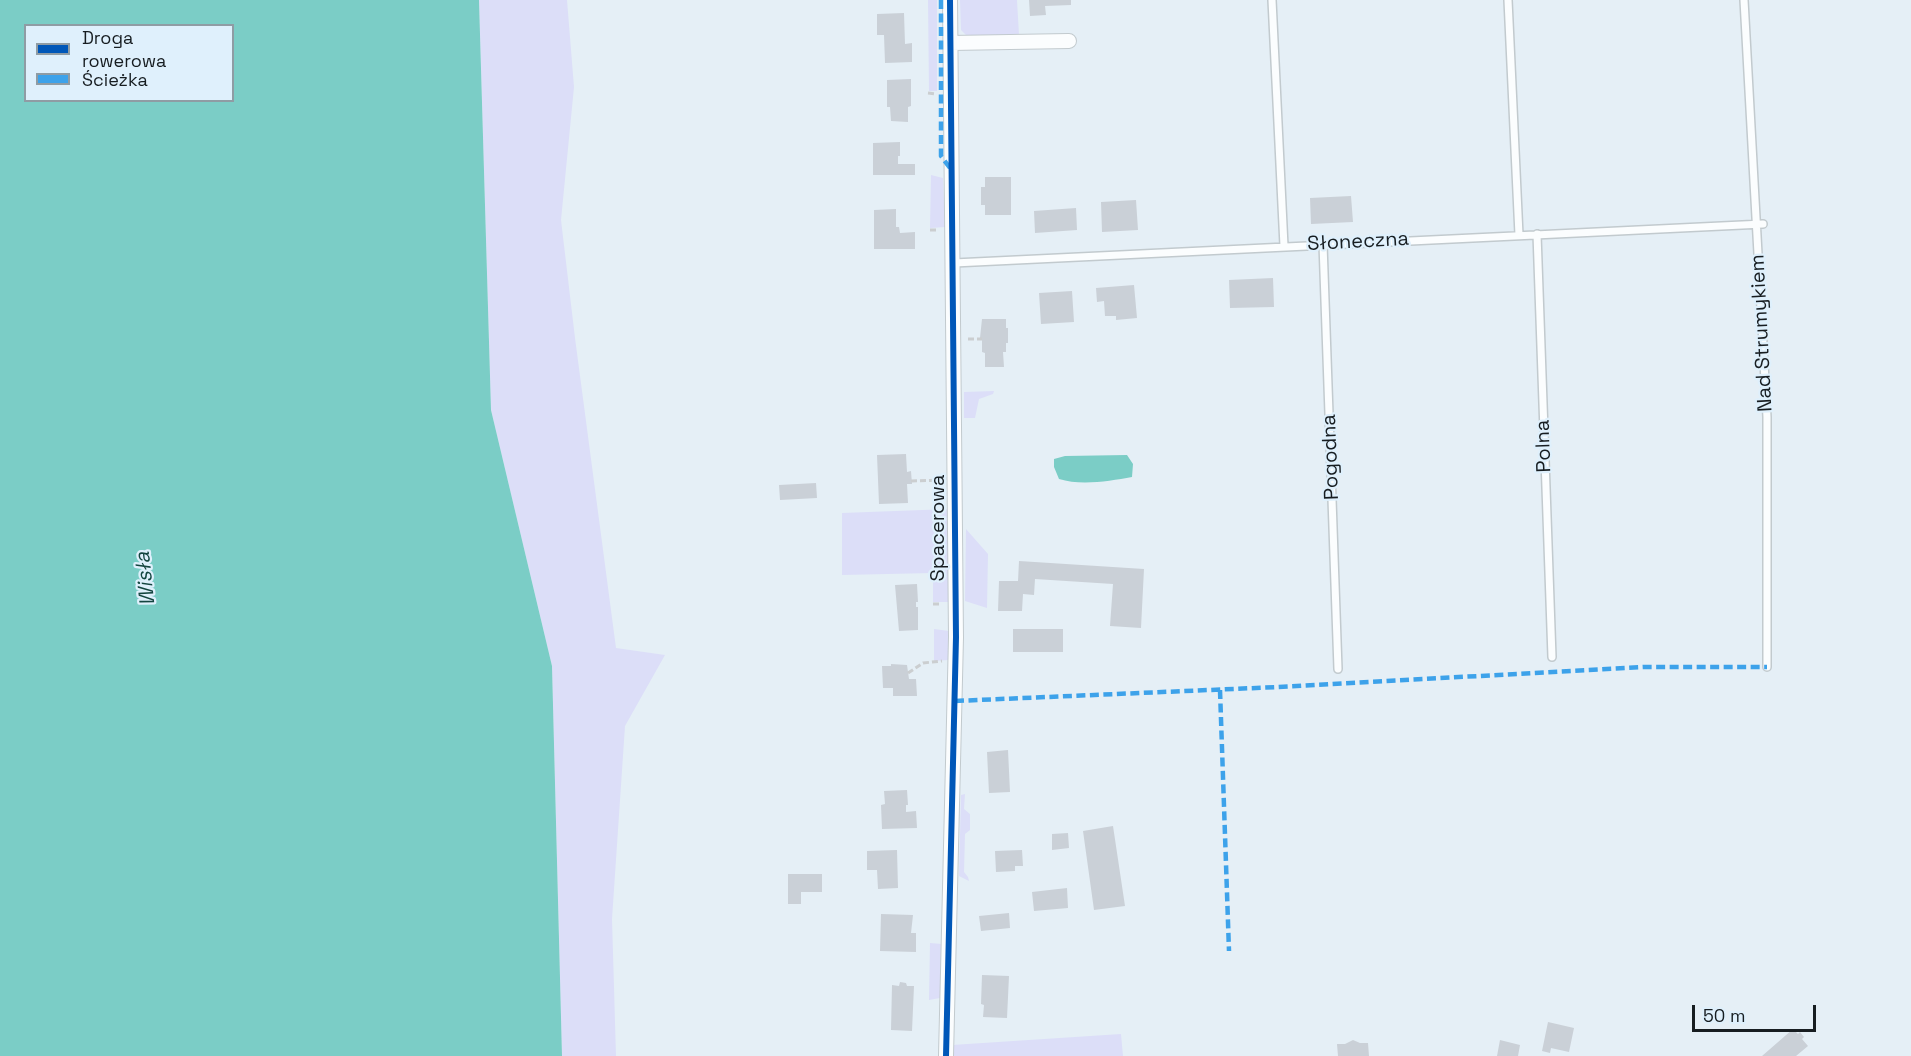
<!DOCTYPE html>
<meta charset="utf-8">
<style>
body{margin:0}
#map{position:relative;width:1911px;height:1056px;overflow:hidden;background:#e5eff6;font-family:"Space Grotesk",sans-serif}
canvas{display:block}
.legend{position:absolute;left:24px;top:24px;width:210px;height:78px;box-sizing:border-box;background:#dff0fc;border:2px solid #8f9ca4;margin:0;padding:8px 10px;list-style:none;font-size:18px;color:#171d21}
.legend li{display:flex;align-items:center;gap:12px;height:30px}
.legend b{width:30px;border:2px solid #8f9ca4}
.scale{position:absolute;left:1692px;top:1005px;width:124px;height:27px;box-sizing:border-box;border:3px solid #171d21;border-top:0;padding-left:8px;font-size:18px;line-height:21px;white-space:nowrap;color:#171d21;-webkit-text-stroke:4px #dff0fc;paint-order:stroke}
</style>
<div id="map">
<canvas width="1911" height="1056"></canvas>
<ul class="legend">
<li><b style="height:8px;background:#0057b8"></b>Droga rowerowa</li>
<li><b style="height:8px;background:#3da2ea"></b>Ścieżka</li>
</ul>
<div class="scale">50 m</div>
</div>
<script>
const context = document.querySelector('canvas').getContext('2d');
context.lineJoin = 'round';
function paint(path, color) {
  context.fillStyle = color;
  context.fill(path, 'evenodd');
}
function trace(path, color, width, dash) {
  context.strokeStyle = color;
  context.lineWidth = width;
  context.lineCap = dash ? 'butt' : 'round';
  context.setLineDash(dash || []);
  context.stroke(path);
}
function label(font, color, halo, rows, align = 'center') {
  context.font = font + ' "Space Grotesk",sans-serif';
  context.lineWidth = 4.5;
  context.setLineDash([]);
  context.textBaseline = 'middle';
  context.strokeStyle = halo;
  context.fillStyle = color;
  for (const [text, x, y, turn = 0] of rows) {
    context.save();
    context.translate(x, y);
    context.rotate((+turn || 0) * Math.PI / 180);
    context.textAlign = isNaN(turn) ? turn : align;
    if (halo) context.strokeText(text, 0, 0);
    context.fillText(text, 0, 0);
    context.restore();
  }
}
paint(new Path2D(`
 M479 0H567L574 87 561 220 575 338 616 648 665 655 625 726 612 919 616 1056H562L552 666 491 410Z
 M928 0H937V91H929Z
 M960 0H1017L1019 35H966L961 30Z
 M931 175 943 178 945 227 930 228Z
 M994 391 993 394 979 399 975 418H964V392Z
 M949 509V602H933V573L842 575V513Z
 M966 529 988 554 987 608 965 601Z
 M934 629 949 631 948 660 934 661Z
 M965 794 964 809 970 814V830L965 834 964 872 968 877 969 881 959 876 961 795Z
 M930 943 942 944 940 998 929 1000Z
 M1121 1034 1123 1056H952V1045Z`), '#dcdef8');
paint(new Path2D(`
 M0 0H479L491 410 552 666 562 1056H0ZM26 26H232V100H26Z
 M1127 455 1133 464 1132 477C1110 481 1081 486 1059 479L1054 467V459L1065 456Z`), '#7bcdc6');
paint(new Path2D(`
 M1029 0H1071V5L1045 6 1046 15 1030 16Z
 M904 13 905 44 912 43V62L885 63 884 35H877V14Z
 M911 79V106L908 107V122L891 121 890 107H887V80Z
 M900 142V156H898V164H915V175H873V143Z
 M985 177H1011V215H985V205H981V187H985Z
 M1351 196 1353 222 1311 224 1310 198Z
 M1136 200 1138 230 1102 232 1101 202Z
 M1076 208 1077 230 1035 233 1034 211Z
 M896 209V227H899L900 233 915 232V249H874V210Z
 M1273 278 1274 307 1230 308 1229 280Z
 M1134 285 1137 318 1116 320V316H1105L1104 301 1097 302 1096 288Z
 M1072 291 1074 322 1041 324 1039 293Z
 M982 319H1006V328H1008V343H1006V352H1003L1004 367H985V353L982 352V338H980Z
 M906 454 907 472 911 471 912 484H907L908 503 879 504 877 455Z
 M816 483 817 498 780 500 779 485Z
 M1019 561 1144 569 1141 628 1110 626 1113 584 1035 579 1034 595 1023 594 1022 611H998L999 581H1018Z
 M917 584 918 602H916V607H918V630L899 631 895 585Z
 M1013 629H1063V652H1013Z
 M891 664 907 665 909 679H916L917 696H893V688H883L882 666H891Z
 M1008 750 1010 792 989 793 987 752Z
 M907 790 908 805H906V812L916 811 917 828 882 829 881 805 885 804 884 791Z
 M1113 826 1125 906 1094 910 1083 831Z
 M1068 833 1069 848 1052 850V834Z
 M897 850 898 888 878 889 877 870H867V851Z
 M1022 850 1023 866H1015V871L996 872 995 851Z
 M788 874H822V892H801V904H788Z
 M1067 888 1068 908 1034 911 1032 892Z
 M1009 913 1010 928 981 931 979 916Z
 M881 914 913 915 911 933H916V952L880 951Z
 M982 975 1009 976 1007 1018 983 1017 984 1005 981 1004Z
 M900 982 906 983 907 986H914L912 1031 891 1030 892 985 899 986Z
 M1548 1022 1574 1028 1569 1052 1551 1048 1550 1053 1542 1051Z
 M1793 1029 1798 1034 1800 1032 1804 1037 1802 1039 1808 1046 1796 1056H1762Z
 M1353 1040 1360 1043H1368L1369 1056H1338L1337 1044H1345Z
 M1500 1040 1520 1045 1518 1056H1497Z`), '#cad0d7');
const service = new Path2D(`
 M1272 0 1284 246
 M1508 0 1519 235
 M1744 0 1767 417V667
 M1537 234 1552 657
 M1323 244 1338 669
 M954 263 1763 224`);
const minor = new Path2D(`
 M951 43 1069 41
 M946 1056 956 637 950 0`);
trace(service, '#c2cace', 10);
trace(minor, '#c2cace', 16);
trace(new Path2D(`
 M928 93 937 94
 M930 230H939
 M968 339H982
 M911 481 941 480
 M933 604H942
 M908 673 923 663 942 661`), '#cbced0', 3, [6, 3]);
trace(service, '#fbfdfe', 7);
trace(minor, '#fbfdfe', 14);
trace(new Path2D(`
 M941 0V156L950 168
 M1220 690 1229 951
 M955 701 1278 687 1643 667H1767`), '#3da2ea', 4.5, [9, 4.5]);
trace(new Path2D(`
 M946 1056 956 637 950 0`), '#0057b8', 6);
label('20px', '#171d21', '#dff0fc', [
 ["Słoneczna",1358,242,-3],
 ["Nad Strumykiem",1762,333,-93],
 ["Polna",1544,446,-92],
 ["Pogodna",1331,457,-92],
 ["Spacerowa",939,528,-90]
]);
label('italic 21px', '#13453f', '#dff0fc', [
 ["Wisła",146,579,-96]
]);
</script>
